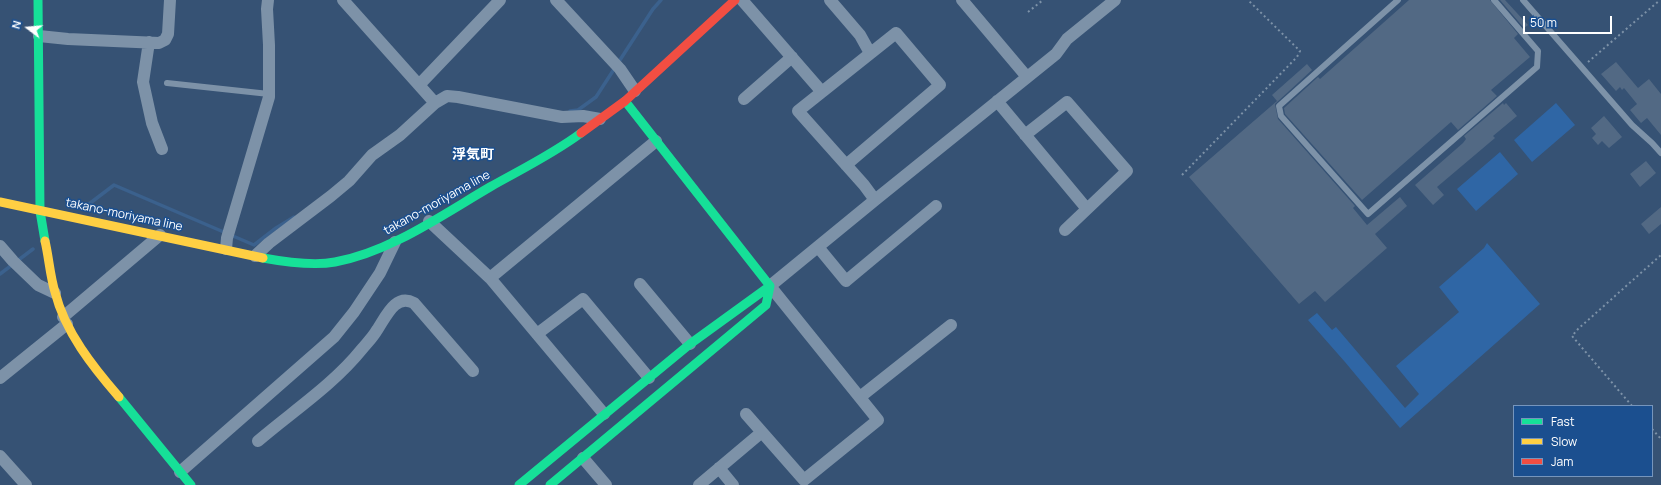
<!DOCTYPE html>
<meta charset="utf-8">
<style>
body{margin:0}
#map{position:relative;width:1661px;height:485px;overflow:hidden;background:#365274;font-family:Manrope,sans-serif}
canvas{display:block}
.legend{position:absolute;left:1513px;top:405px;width:140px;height:72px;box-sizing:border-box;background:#1b4f8f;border:1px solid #7695bc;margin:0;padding:5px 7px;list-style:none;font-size:12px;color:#fff}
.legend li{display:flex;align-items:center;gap:8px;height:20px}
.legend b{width:20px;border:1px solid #7695bc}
.north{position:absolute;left:8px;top:8px;width:40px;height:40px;-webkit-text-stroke:3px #1b4f8f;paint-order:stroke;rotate:286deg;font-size:11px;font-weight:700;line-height:16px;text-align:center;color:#fff}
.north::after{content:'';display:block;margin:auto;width:14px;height:18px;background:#fff;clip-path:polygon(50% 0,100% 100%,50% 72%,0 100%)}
.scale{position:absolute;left:1523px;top:16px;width:89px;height:18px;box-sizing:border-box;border:2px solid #fff;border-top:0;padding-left:5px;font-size:12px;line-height:14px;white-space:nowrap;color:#fff;-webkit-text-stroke:3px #1b4f8f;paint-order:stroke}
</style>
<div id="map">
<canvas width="1661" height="485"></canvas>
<ul class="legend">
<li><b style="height:5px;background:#16e098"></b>Fast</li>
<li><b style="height:5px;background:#ffcf43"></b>Slow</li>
<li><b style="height:5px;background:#f24e42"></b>Jam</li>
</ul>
<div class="north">N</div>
<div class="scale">50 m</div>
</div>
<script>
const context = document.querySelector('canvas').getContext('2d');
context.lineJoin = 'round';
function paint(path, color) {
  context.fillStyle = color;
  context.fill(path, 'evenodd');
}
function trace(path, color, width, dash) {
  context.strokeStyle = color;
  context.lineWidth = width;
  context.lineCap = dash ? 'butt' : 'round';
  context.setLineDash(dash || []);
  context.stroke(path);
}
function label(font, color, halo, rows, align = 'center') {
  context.font = font + ' Manrope,"Noto Sans JP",sans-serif';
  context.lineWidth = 3;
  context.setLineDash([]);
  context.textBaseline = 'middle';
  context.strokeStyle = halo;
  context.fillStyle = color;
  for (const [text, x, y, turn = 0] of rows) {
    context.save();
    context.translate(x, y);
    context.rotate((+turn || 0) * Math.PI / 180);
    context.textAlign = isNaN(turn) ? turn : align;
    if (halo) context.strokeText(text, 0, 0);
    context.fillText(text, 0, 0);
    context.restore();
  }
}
paint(new Path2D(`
 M1556 103 1575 125 1532 162 1514 140Z
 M1500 152 1518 174 1476 211 1457 189Z
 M1487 243 1540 304 1400 428 1345 362 1308 320 1317 313 1332 330 1336 327 1405 408 1419 394 1396 366 1459 312 1439 287 1484 248Z`), '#2f66a5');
trace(new Path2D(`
 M570 111 578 110 596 97 653 9 661 0
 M85 207 114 185 254 245 276 228 294 217
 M0 274 33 249`), '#3b618d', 3.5);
paint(new Path2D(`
 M1409 0H1490L1518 34 1514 38 1530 57 1491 90 1497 96 1458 130 1451 122 1362 200 1285 114 1284 108 1318 77 1320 79Z
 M1500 0H1505L1528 25 1524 28Z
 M1616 62 1638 88 1649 79 1661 94V135L1647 118 1641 123 1630 110 1637 104 1624 88 1622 90 1620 87 1616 91 1601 74Z
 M1307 64 1312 70 1275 104 1278 119 1355 206 1353 208 1367 225 1400 197 1407 206 1375 234 1387 248 1325 302 1315 291 1299 304 1189 177 1277 101 1272 95Z
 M1503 103 1504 105 1506 103 1517 116 1493 136 1495 138 1437 187 1444 195 1433 205 1415 185 1463 143 1466 139 1464 136Z
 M1604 116 1622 137 1609 148 1602 141 1598 145 1592 138 1596 134 1591 128Z
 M1646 161 1656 173 1640 187 1630 174Z
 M1661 207V224L1649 234 1641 224Z`), '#526984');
trace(new Path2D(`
 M1028 12 1043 0
 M1588 62 1660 0
 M1182 175 1297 57 1300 51 1248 0
 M1632 406 1572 336 1578 329 1661 255
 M1652 429 1661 439`), '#7d92a8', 2, [2, 3]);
trace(new Path2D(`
 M1398 0 1279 106 1281 116 1368 214 1537 67 1538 51 1494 0
 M1523 0 1632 125 1652 143 1661 153
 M167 83 269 94`), '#7d92a8', 6);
trace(new Path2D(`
 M343 0 435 103
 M556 0 620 69 635 91
 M742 0 822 92
 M830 0 860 35 870 53
 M962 0 1027 77
 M39 36 68 39 159 43 165 40 168 34 170 0
 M149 42 143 82 152 123 162 149
 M419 85 500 0
 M744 99 792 57
 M997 101 1087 209
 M1025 135 1067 102 1127 171 1065 230
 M875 200 1056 54 1067 39 1115 0
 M429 221 490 278 604 414
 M0 246 13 261 38 285 55 293
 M818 247 846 281 936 206
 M226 249 227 238 269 97V45L267 9 268 0
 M255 256 269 243 331 196 349 181 372 155 400 135 435 103 447 96 458 97 562 117 583 116 600 119
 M490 278 656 141
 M640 284 690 344
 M63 317 160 235
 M537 334 583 299 649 378
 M0 378 67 324
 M860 397 951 325
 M746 414 804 480 878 420 770 286 875 200 864 185 798 111 896 33 940 85 846 165
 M258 441C293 411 333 385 362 349 367 343 373 337 377 330 386 317 395 293 414 303L473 371
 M0 456 26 485
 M583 458 606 485
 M719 468 733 485
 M180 472 334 337 354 312 380 273 395 242
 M699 485 762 432`), '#7d92a8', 12);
trace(new Path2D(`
 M38 0 40 211 45 241
 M625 101 770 286
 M263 258C285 262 314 266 335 262 390 252 442 215 490 187 520 170 553 154 581 133
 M119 397 191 485
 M519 485 690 344 770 286
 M550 485 766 305 770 286`), '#16e098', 9);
trace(new Path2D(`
 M0 202 263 258
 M45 241C49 258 50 276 55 292 65 332 93 367 119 397`), '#ffcf43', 9);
trace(new Path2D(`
 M581 133 625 101 735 0`), '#f24e42', 9);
label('12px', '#fff', '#1b4f8f', [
 ["takano-moriyama line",437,203,-29],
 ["takano-moriyama line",124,215,12]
]);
label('bold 14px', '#fff', '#1b4f8f', [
 ["浮気町",473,155]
]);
</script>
